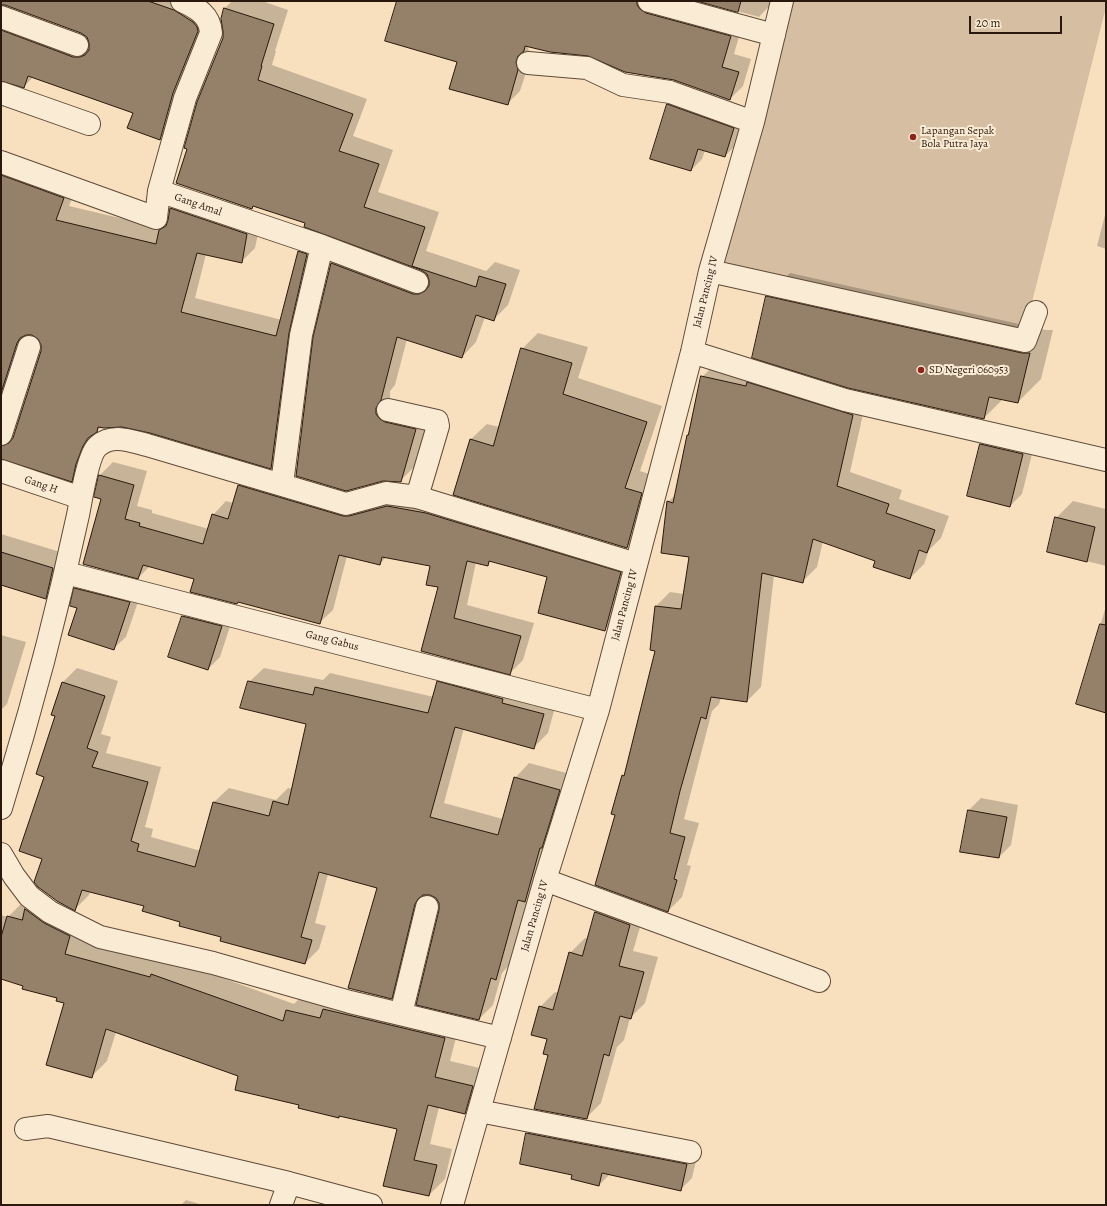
<!DOCTYPE html>
<style>
body{margin:0}
#map{position:relative;width:1107px;height:1206px;overflow:hidden;background:#f8e0bf;font-family:Alegreya,serif}
canvas{display:block}
.frame{position:absolute;inset:0;border:2px solid #2a180c;pointer-events:none}
.scale{position:absolute;left:969px;top:16px;width:93px;height:18px;box-sizing:border-box;border:2px solid #2a180c;border-top:0;padding-left:5px;font-size:12px;line-height:14px;white-space:nowrap;color:#2a180c;-webkit-text-stroke:3px #faebd5;paint-order:stroke}
</style>
<div id="map">
<canvas width="1107" height="1206"></canvas>
<div class="frame"></div>
<div class="scale">20 m</div>
</div>
<script>
const context = document.querySelector('canvas').getContext('2d');
context.lineJoin = 'round';
function paint(path, color) {
  context.fillStyle = color;
  context.fill(path, 'evenodd');
}
function trace(path, color, width, dash) {
  context.strokeStyle = color;
  context.lineWidth = width;
  context.lineCap = dash ? 'butt' : 'round';
  context.setLineDash(dash || []);
  context.stroke(path);
}
function label(font, color, halo, rows, align = 'center') {
  context.font = font + ' Alegreya,serif';
  context.lineWidth = 4;
  context.setLineDash([]);
  context.textBaseline = 'middle';
  context.strokeStyle = halo;
  context.fillStyle = color;
  for (const [text, x, y, turn = 0] of rows) {
    context.save();
    context.translate(x, y);
    context.rotate((+turn || 0) * Math.PI / 180);
    context.textAlign = isNaN(turn) ? turn : align;
    if (halo) context.strokeText(text, 0, 0);
    context.fillText(text, 0, 0);
    context.restore();
  }
}
paint(new Path2D(`
 M783 1H1106V7L1025 330 722 267Z`), '#d5bea1');
paint(new Path2D(`
 M1 1H199L209 6 176 123 160 139 134 113 33 77 24 87 1 81ZM4 4 82 32 88 37 90 42 12 13 7 9Z
 M232 1H262L288 10 275 51H276L272 65 367 99 353 136 393 150 378 192 439 212 426 251 486 271 495 262 520 270 508 305 493 320 485 317 476 342 462 357 407 339 395 385 390 391V398L394 404 430 415 415 466 400 481 314 337 332 263 346 249 430 280 428 274 422 269 306 226V223L254 205 252 208 222 19 225 8Z
 M391 1H661L743 23 734 54 751 59 743 86 730 99 674 79 589 55 529 46 528 48 531 57 520 91 507 104 458 62 397 3Z
 M700 1H774L759 17Z
 M679 94 744 118 736 145 725 156 705 150 702 159 691 170 668 105Z
 M1 152 78 184 69 206 162 228 168 223 171 208 185 194 261 220 255 248 241 262 206 254 195 298 282 320 299 252 313 238 285 454 271 468 130 427 101 426 93 439 85 467 71 481 42 351V344L39 338 33 334H29L3 417 1 419Z
 M1106 211V249L1097 246Z
 M790 273 1046 330H1053L1041 379 1018 402 1003 399 984 418 767 297Z
 M538 333 588 347 578 378 662 406 640 471 658 477 643 531 627 547 470 440 487 424 499 427 522 349Z
 M716 363 866 401 850 472 902 490 899 499 949 516 941 538 929 550 924 564 910 578 876 560 823 541 817 567 803 581 774 575 761 687 747 701 721 698 719 704 712 711 684 819 699 823 687 865 691 866 682 897 668 911 623 776 626 772 656 650V606L670 592 684 594 691 557 668 502 676 494 688 435 690 433 702 377Z
 M993 432 1035 442 1022 494 1010 506 980 444Z
 M113 462 147 471 137 506 152 510V513L209 529 213 515 226 501 233 503 238 485 252 472 357 503 401 493 633 559 618 617 604 630 549 576 492 561 488 564 476 562 467 605 534 623 523 660 510 673 422 651 440 587 432 565 386 557 380 564 347 556 333 610 319 623 195 579 150 566 138 578 102 499 100 475Z
 M1073 501 1106 509V566L1048 551 1056 518Z
 M1 534 67 554 60 584 46 598 1 584Z
 M87 576 142 590 126 637 113 649 78 608 75 589Z
 M195 604 234 614 220 657 208 669 183 616Z
 M1106 606V712L1077 704Z
 M1 635 26 642 7 704 1 710Z
 M77 668 118 681 101 734 111 737 106 753 161 767 145 827 153 829 151 837 201 851 214 802 229 788 276 800 288 788 292 789 308 723 249 682 264 668 323 680 330 673 434 697 438 682 452 668 557 700 548 733 534 747 464 728 444 803 503 819 515 778 529 763 574 775 510 964 502 973 493 1005 479 1019 440 910V903L437 898 431 894H428L406 984 391 998 378 887 328 874 315 923 326 926 319 949 305 963 222 936 145 906 90 891 89 895 75 909 44 859 45 788 57 716 52 714 63 682Z
 M981 798 1018 805 1011 845 999 857 969 810Z
 M610 897 645 910 633 951 658 957 645 1003 630 1018 624 1040 617 1047 601 1103 586 1118 549 1054 548 1039 540 1007 555 992 559 993 570 953 585 938 588 939 595 912Z
 M24 901 60 907 168 958 294 1004 303 995 460 1022 450 1061 488 1070 481 1097 465 1113 439 1107 430 1144 452 1149 445 1179 429 1195 398 1129 340 1115 338 1117 300 1105 240 1076 116 1032 107 1061 91 1077 65 1002 58 997 24 985 1 978V915L8 917Z
 M540 1121 698 1152 692 1178 680 1190 610 1174 599 1185 527 1133Z
 M186 1200 203 1205H181Z`), '#0003');
const building = new Path2D(`
 M1 1H148L174 10 193 22 197 27 198 31 173 93 160 140 127 128 133 113 28 76 24 88 1 81V30L73 57H80L85 55 89 50V43L87 37 81 33 5 5H1Z
 M397 1H637V5L640 9 646 13 731 36 722 67 739 72 730 100 674 80 625 72 588 56 550 52 525 46 524 51 518 56 516 62 518 70 508 105 449 89 457 62 385 41Z
 M697 1H741L738 12Z
 M224 8 274 24 261 66H262L258 80 353 114 339 151 379 164 364 207 425 227 412 266 476 287 479 276 506 284 494 321 476 315 462 358 397 337 381 400 376 408V414L380 419 385 422 416 429 401 482 383 481 346 491 296 476 313 337 331 263 413 294H419L425 291 429 286V280L427 274 421 270 304 227 305 223 253 206 252 209 176 183 187 149 184 148 197 102 223 38V31L221 19Z
 M667 104 734 128 725 157 698 149 691 171 650 159Z
 M1 175 64 198 56 220 156 244 159 230 166 226 168 220 170 208 247 234 242 263 197 253 181 312 276 336 298 251 307 254 289 333 271 469 150 433 122 427 104 428 98 427 97 432 88 438 83 446 76 464 72 482 1 459V446L9 443 13 438 41 351V345L38 339 32 335H26L20 338 17 343 1 393Z
 M766 296 1022 353H1030L1018 403 989 397 984 419 848 388 752 358Z
 M521 348 572 363 563 394 647 422 625 488 642 493 627 548 453 495 470 439 493 446Z
 M701 376 746 386 747 382 853 415 837 486 889 504 886 513 935 530 927 553 919 550 910 579 873 567 875 561 813 539 803 583 762 573 747 702 711 697 706 719 701 717 680 791 670 833 685 837 674 879 677 880 668 912 595 885 615 815 611 814 622 775 624 776 655 651 650 650 655 606 681 609 689 557 661 553 667 501 673 503 687 435H688Z
 M980 444 1023 454 1010 507 967 496Z
 M99 475 134 485 125 519 140 523 139 526 203 544 212 514 228 519 238 485 343 516H349L387 506 426 513 621 572 605 631 538 613 547 577 489 561 488 566 467 561 454 618 521 636 510 675 421 651 438 587 426 585 430 566 382 557 380 565 339 555 320 624 238 602 237 604 190 592 194 579 143 565 138 579 83 564 101 499 94 497Z
 M1055 517 1095 527 1087 562 1047 552Z
 M1 552 53 568 46 599 1 585Z
 M74 588 130 602 114 650 68 635 77 608 70 606Z
 M182 616 222 626 208 670 168 657Z
 M1100 624 1106 625V713L1076 704Z
 M248 681 313 695 315 687 428 713 437 681 503 699 502 703 544 714 534 749 455 727 430 817 498 835 514 777 560 790 542 848H540L525 902 518 900 496 980 491 978 479 1020 416 1005 439 910V903L436 898 430 895H423L418 899 415 904 392 999 348 988 377 888 319 872 301 937 312 940 305 964 220 941 221 937 179 926 180 922 142 911 144 906 82 890 75 911 57 901 38 887 34 882 42 859 19 851 44 777 36 774 55 716 51 715 62 682 105 696 87 748 98 752 92 767 148 782 131 841 139 844 137 851 195 867 213 802 269 816 273 801 288 805 306 724 240 708Z
 M968 810 1007 817 999 858 960 852Z
 M25 909 44 923 70 936 65 954 150 977 151 974 283 1021 286 1010 320 1018 323 1009 445 1038 435 1077 473 1086 465 1114 428 1105 414 1160 437 1165 429 1196 383 1186 397 1129 339 1116V1118L298 1108 299 1105 235 1090 238 1076 106 1029 92 1078 46 1065 64 1003 56 1001 57 998 22 989 23 986 1 979V937L7 916 22 920Z
 M595 912 630 925 619 966 644 972 631 1019 620 1016 609 1056 604 1054 587 1119 534 1109 548 1055 543 1054 547 1039 531 1035 539 1006 553 1010 569 952 582 956Z
 M526 1133 687 1164 681 1191 602 1173 599 1186 571 1179 572 1175 520 1164Z`);
paint(building, '#958069');
trace(building, '#2a180c', 1);
const minor = new Path2D(`
 M649 1 774 35
 M1 17 77 45
 M528 63 587 68 623 85 670 92 753 122
 M1 93 89 124
 M1 162 156 218 159 191 322 246 417 282
 M159 191 185 98 211 33C210 15 197 8 182 1
 M710 271 1025 341 1036 312
 M692 352 845 400 1106 460
 M388 410 437 421 438 426 417 497
 M1 434 29 347
 M1 471 81 498
 M282 484 301 335 322 246
 M66 573 598 710
 M1 808C31 712 57 613 78 515 81 500 88 454 98 446 112 433 131 441 147 445L346 504 386 493 417 497 636 564
 M1 854 14 876 29 896 50 912 100 937 213 963 350 1002 500 1038
 M545 880 819 981
 M401 1014 427 907
 M479 1111 690 1152
 M26 1129 48 1126 289 1183 371 1205
 M281 1205 289 1183
 M452 1205 545 880 598 710 692 352 710 271 753 122 782 1`);
trace(minor, '#5e4a39', 24);
trace(minor, '#faebd5', 22);
for (const [x, y, r, color] of [
 [913,137,4,"#8f2418"],
 [921,370,4,"#8f2418"]
]) {
  const dot = new Path2D();
  dot.arc(x, y, r, 0, 2 * Math.PI);
  context.fillStyle = color;
  context.fill(dot);
  trace(dot, '#faebd5', 1.5);
}
label('11px', '#2a180c', '#faebd5', [
 ["Lapangan Sepak",921,131],
 ["Bola Putra Jaya",921,144],
 ["SD Negeri 060953",929,370]
], 'left');
label('11px', '#2a180c', '#faebd5', [
 ["Gang Amal",198,205,19],
 ["Jalan Pancing IV",706,292,-76],
 ["Gang H",41,485,19],
 ["Jalan Pancing IV",625,605,-75],
 ["Gang Gabus",332,641,14],
 ["Jalan Pancing IV",535,916,-74]
]);
</script>
